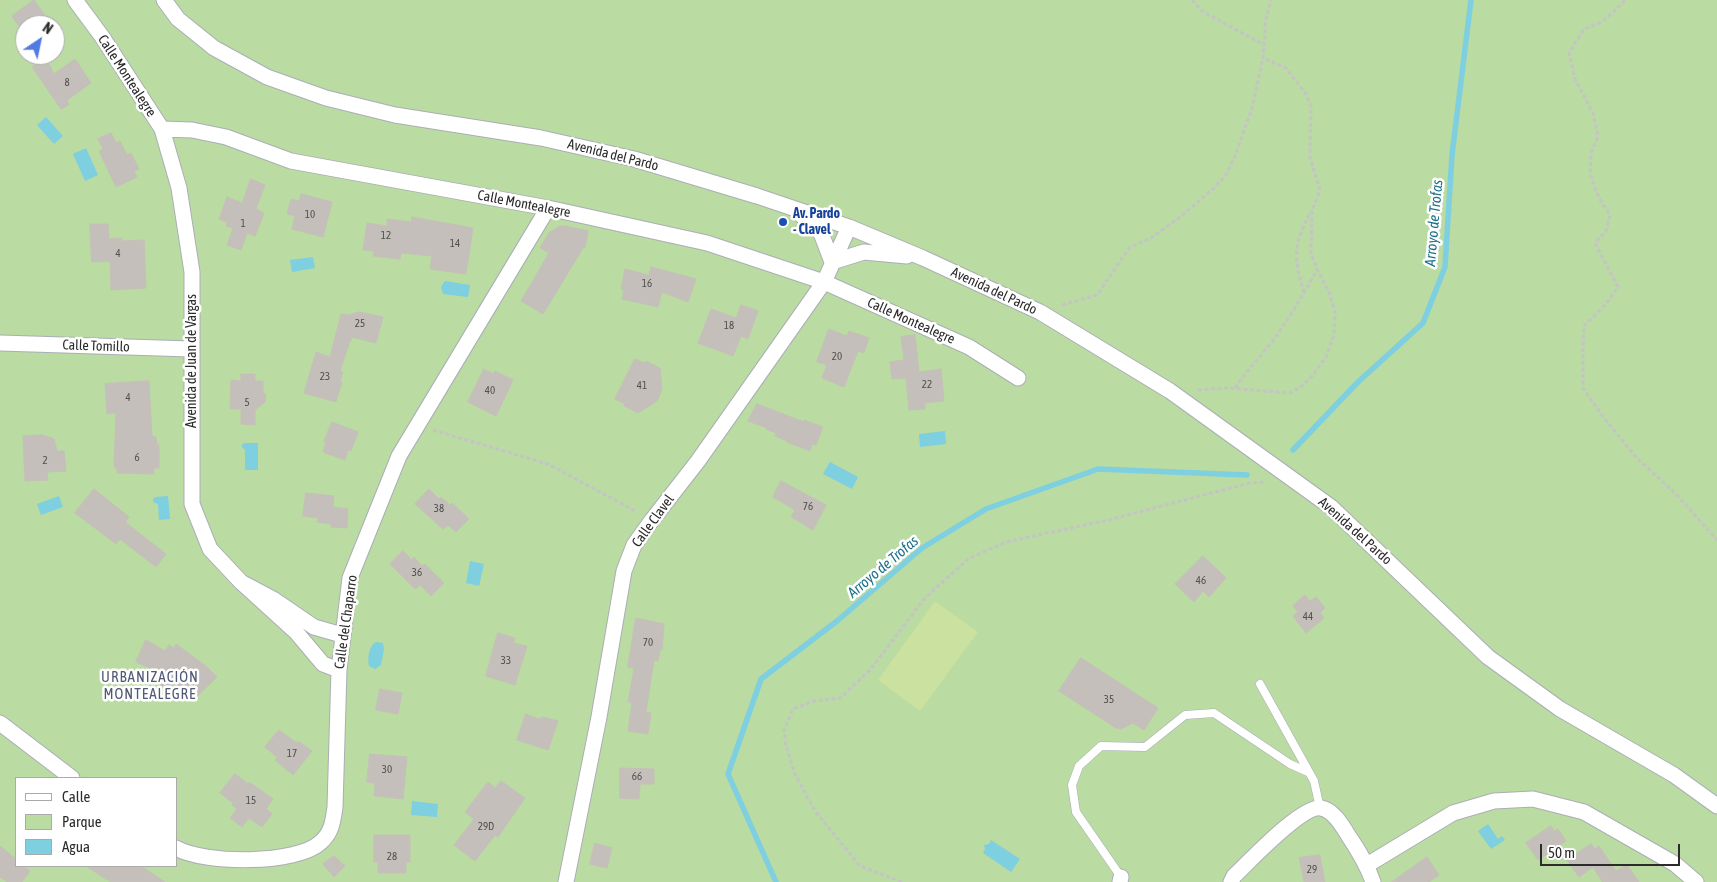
<!DOCTYPE html>
<meta charset="utf-8">
<style>
body{margin:0}
#map{position:relative;width:1717px;height:882px;overflow:hidden;background:#ebe4df;font-family:"Asap Condensed",sans-serif}
canvas{display:block}
.legend{position:absolute;left:15px;top:777px;width:162px;height:90px;box-sizing:border-box;background:#fff;border:1px solid #aaa;margin:0;padding:6px 9px;list-style:none;font-size:15px;color:#2b2b2b}
.legend li{display:flex;align-items:center;gap:10px;height:25px}
.legend b{width:25px;border:1px solid #aaa}
.north{position:absolute;left:15px;top:15px;width:50px;height:50px;box-sizing:border-box;background:#fff;border:1px solid #aaa;border-radius:50%;rotate:34deg;font-size:14px;font-weight:700;line-height:20px;text-align:center;color:#2b2b2b}
.north::after{content:'';display:block;margin:auto;width:18px;height:22px;background:#527ae4;clip-path:polygon(50% 0,100% 100%,50% 72%,0 100%)}
.scale{position:absolute;left:1540px;top:844px;width:140px;height:22px;box-sizing:border-box;border:2px solid #2b2b2b;border-top:0;padding-left:6px;font-size:15px;line-height:18px;white-space:nowrap;color:#2b2b2b;-webkit-text-stroke:4px #fff;paint-order:stroke}
</style>
<div id="map">
<canvas width="1717" height="882"></canvas>
<ul class="legend">
<li><b style="height:6px;background:#fff"></b>Calle</li>
<li><b style="height:14px;background:#badba2"></b>Parque</li>
<li><b style="height:14px;background:#7ecfe0"></b>Agua</li>
</ul>
<div class="north">N</div>
<div class="scale">50 m</div>
</div>
<script>
const context = document.querySelector('canvas').getContext('2d');
context.lineJoin = 'round';
function paint(path, color) {
  context.fillStyle = color;
  context.fill(path, 'evenodd');
}
function trace(path, color, width, dash) {
  context.strokeStyle = color;
  context.lineWidth = width;
  context.lineCap = dash ? 'butt' : 'round';
  context.setLineDash(dash || []);
  context.stroke(path);
}
function label(font, color, halo, rows, align = 'center') {
  context.font = font + ' "Asap Condensed",sans-serif';
  context.lineWidth = 5;
  context.setLineDash([]);
  context.textBaseline = 'middle';
  context.strokeStyle = halo;
  context.fillStyle = color;
  for (const [text, x, y, turn = 0] of rows) {
    context.save();
    context.translate(x, y);
    context.rotate((+turn || 0) * Math.PI / 180);
    context.textAlign = isNaN(turn) ? turn : align;
    if (halo) context.strokeText(text, 0, 0);
    context.fillText(text, 0, 0);
    context.restore();
  }
}
paint(new Path2D(`
 M0 0H1717V882H0ZM25 25H55V55H25ZM16 778H176V866H16Z`), '#badba2');
paint(new Path2D(`
 M935 601 978 632 920 711 878 680Z`), '#cbe19f');
paint(new Path2D(`
 M46 117 63 136 54 144 37 125Z
 M86 148 98 175 85 181 73 154Z
 M313 257 315 268 292 272 290 260Z
 M445 281 470 285 468 297 443 294 441 287Z
 M945 431 946 444 920 447 919 434Z
 M244 443H258V470H245V450L241 446Z
 M830 462 858 477 852 489 823 474Z
 M59 496 63 507 41 515 37 504Z
 M168 496 170 519 159 520 158 504 153 502V499L156 497Z
 M470 561 484 564 479 586 466 583Z
 M376 642 383 643 384 649 381 665 375 669 369 666C367 658 369 646 376 642Z
 M412 801 438 804 437 817 411 815Z
 M1488 824 1498 839 1502 836 1505 840 1491 849 1478 831Z
 M991 840 1020 859 1011 872 983 853 985 849 984 845 989 844Z`), '#7ecfe0');
trace(new Path2D(`
 M1293 450 1358 382 1423 323 1445 267 1452 155 1471 0
 M776 882 728 774 761 679 837 621 922 548 986 509 1098 469 1247 475`), '#7ecfe0', 5.5);
const building = new Path2D(`
 M34 0 52 25H18L12 16Z
 M46 58 54 74 75 59 91 83 67 100 69 105 61 109 32 67Z
 M111 133 116 143 120 141 127 155 131 153 139 169 134 171 137 177 116 187 99 151 103 149 98 139Z
 M251 179 265 185 256 209 264 213 255 236 247 233 241 250 227 245 233 228 226 226 227 222 219 219 227 197 242 203Z
 M301 194 332 202 323 237 292 229 295 216 287 214 291 199 299 201Z
 M412 217 473 228 466 274 430 269 432 256 401 253 400 259 373 256 374 251 363 250 367 223 387 226V219L411 222Z
 M90 224H108L109 239 122 238V241L144 240 146 288 111 290 110 261 92 262Z
 M560 226H565L588 231 585 248H583L543 314 521 301 549 253 540 248 549 233Z
 M651 267 696 279 688 302 662 292 658 307 622 299 624 290 621 289 625 269 649 275Z
 M741 305 758 311 748 339 741 336 733 356 698 343 711 309 736 318Z
 M359 312 383 317 376 343 352 337 351 341H350L340 371 343 372 340 381 342 382 336 402 304 393 316 352 330 357 341 314 348 315Z
 M829 329 847 336 849 331 869 338 864 353 858 351 844 387 822 378 827 365 817 362Z
 M915 335 919 372 941 369 944 401 925 403V409L909 410 906 378 892 379 890 362 904 360 901 337Z
 M635 359 645 363 646 361 660 368 662 389 657 401 638 413 624 406 625 404 615 399Z
 M484 369 494 374 495 371 513 380 496 416 468 402Z
 M241 374H255V381H263V392L266 395 265 402 255 410V425L241 424V409H230L231 380 241 381Z
 M149 381 152 436 156 437 157 445H159V468H154V474L117 473V468H115L114 464 116 413 107 414 105 384Z
 M757 404 804 422V420L823 427 816 445 812 444 810 451 787 442V441L775 436 776 433 766 429 767 428 748 421Z
 M332 422 358 432 351 451 348 450 345 460 323 452 326 442H324Z
 M42 435 54 439 57 451H64L66 471 47 472 48 480 25 481 23 436Z
 M781 481 826 505 813 530 791 517 795 510 773 497Z
 M94 489 129 517 125 522 166 554 156 567 120 539 116 544 75 513Z
 M429 489 439 499 441 497 450 505 452 503 469 519 456 532 448 525 443 529 415 504Z
 M306 493 334 496 333 507 348 509 347 528 331 527V524L317 522 318 518 303 516Z
 M403 551 412 560 414 557 422 566 425 564 444 583 431 596 420 585 415 589 390 564Z
 M1203 556 1226 578 1209 597 1203 591 1194 602 1175 584Z
 M1305 595 1310 601 1316 597 1325 608 1320 613 1324 618 1306 633 1293 616 1298 612 1293 606Z
 M636 618 664 624 662 650H660L658 661 654 660 646 712 651 713 648 734 628 731 632 702H628L634 668 628 667Z
 M498 633 515 638 513 643 527 646 515 685 486 676Z
 M146 640 165 651 169 645 174 648 176 644 206 666 217 677 191 702 174 683 168 691 152 679 157 671 136 662Z
 M1081 658 1158 708 1144 730 1133 723 1121 729 1116 728 1059 691Z
 M380 689 402 693 398 714 376 710Z
 M526 714 539 719 543 717 558 721 548 750 517 740Z
 M279 730 297 743 298 741 312 751 293 775 275 760 277 757 265 747Z
 M370 754 407 757 403 799 374 796 375 783 367 782Z
 M620 768 654 769V784H640L639 799 620 798Z
 M235 774 248 784 249 782 273 799 266 809 272 814 262 827 249 818 242 827 230 818 237 809 232 805 233 803 220 793Z
 M501 781 525 798 498 837 495 835 475 861 454 845 474 819 465 812 488 782 495 788Z
 M1551 826 1554 831 1558 829 1566 841 1538 860 1526 843Z
 M374 835H410V862H406V873H378V862H374Z
 M595 843 612 848 607 868 590 864Z
 M1591 844 1595 849 1599 846 1616 871 1627 865 1639 882H1601L1602 881 1593 867 1579 877 1567 860Z
 M0 846 16 859V866H23L30 871 22 882H7L0 877Z
 M1320 855 1325 882H1304L1299 858Z
 M334 856 345 866 334 877 323 864Z
 M1427 857 1439 875 1429 882H1392Z
 M86 866H141L165 882H111Z`);
paint(building, '#c4bfba');
trace(building, '#c6c0b8', 1);
const service = new Path2D(`
 M1260 684 1314 781 1320 808
 M1121 877 1076 812 1072 785 1079 766 1101 746 1145 747 1185 715 1214 713 1290 764 1308 772`);
const minor = new Path2D(`
 M75 0 103 38 162 129 192 130 226 137 291 161 548 208 707 243 824 282 969 347 1018 378
 M164 0 178 19 214 48 267 77 326 98 395 115 541 138 634 159 757 196 849 227 923 258 1040 312 1170 391 1331 507 1488 657 1560 709 1674 775 1717 806
 M162 129 179 188 192 272V504L210 549 241 582
 M799 213 821 233 832 262 864 252 907 256
 M0 343 191 349
 M339 670 323 664 296 632 241 582 273 599 314 627 342 635
 M0 723 72 778
 M176 848C204 864 297 865 321 842 332 832 333 821 335 807L339 670 350 578 399 456 548 208
 M1367 865 1453 813 1494 801 1533 799 1584 812 1675 864 1696 882
 M566 882 599 717 624 571 634 545 652 520 698 461 824 282 849 227
 M1120 882 1121 877
 M1231 882 1234 876C1249 862 1302 805 1321 808 1333 810 1342 825 1348 835 1358 850 1367 864 1373 882`);
trace(service, '#abaeb5', 9);
trace(minor, '#abaeb5', 17);
trace(new Path2D(`
 M1192 0 1202 11 1264 45
 M1624 0 1623 3 1602 22 1584 29 1569 53 1575 79 1593 113 1598 136 1591 153 1590 174 1599 198 1610 215 1606 231 1595 243 1618 287 1606 304 1584 326 1583 348V388L1604 418 1636 457 1677 495 1717 540
 M1304 293C1293 255 1293 247 1311 211
 M1062 305 1097 295 1130 247 1151 238 1180 217 1213 189 1226 175 1235 156 1252 108 1263 58 1266 18 1271 0
 M1235 388C1246 372 1259 358 1271 343 1289 319 1303 295 1317 270
 M1198 390 1228 388 1290 393 1302 386 1312 376 1326 357 1334 335 1335 311 1329 292 1317 269 1311 253 1312 211 1320 190 1310 157 1311 107 1306 94 1286 68 1263 58
 M433 430 548 464 637 512
 M902 882 860 866 815 811 794 772 786 745 784 730 793 709 814 701 840 698 870 670 924 599 968 559 1006 542 1108 520 1250 483 1266 482`), '#c4c4c4', 3, [4, 2.5]);
trace(service, '#fff', 8);
trace(minor, '#fff', 15);
for (const [x, y, r, color] of [
 [783,222,5,"#1a4fb4"]
]) {
  const dot = new Path2D();
  dot.arc(x, y, r, 0, 2 * Math.PI);
  context.fillStyle = color;
  context.fill(dot);
  trace(dot, '#fff', 2);
}
label('11px', '#51504f', null, [
 ["8",67,83],
 ["10",310,215],
 ["1",243,224],
 ["12",386,236],
 ["14",455,244],
 ["4",118,254],
 ["16",647,284],
 ["25",360,324],
 ["18",729,326],
 ["20",837,357],
 ["23",325,377],
 ["22",927,385],
 ["41",642,386],
 ["40",490,391],
 ["4",128,398],
 ["5",247,403],
 ["6",137,458],
 ["2",45,461],
 ["76",808,507],
 ["38",439,509],
 ["36",417,573],
 ["46",1201,581],
 ["44",1308,617],
 ["70",648,643],
 ["33",506,661],
 ["35",1109,700],
 ["17",292,754],
 ["30",387,770],
 ["66",637,777],
 ["15",251,801],
 ["29D",486,827],
 ["28",392,857],
 ["29",1312,870]
]);
label('14px', '#2b2b2b', '#fff', [
 ["Calle Montealegre",127,76,57],
 ["Avenida del Pardo",613,155,14],
 ["Calle Montealegre",524,204,11],
 ["Avenida del Pardo",994,291,25],
 ["Calle Montealegre",911,321,24],
 ["Calle Tomillo",96,346,2],
 ["Avenida de Juan de Vargas",192,361,-90],
 ["Calle Clavel",653,521,-54],
 ["Avenida del Pardo",1355,531,42],
 ["Calle del Chaparro",346,622,-82]
]);
label('bold 14px', '#164399', '#fff', [
 ["Av. Pardo",793,214],
 ["- Clavel",793,230]
], 'left');
label('italic 15px', '#1d708c', '#fff', [
 ["Arroyo de Trofas",1434,223,-85],
 ["Arroyo de Trofas",883,567,-40]
]);
context.letterSpacing = '1px';
label('15px', '#505a76', '#fff', [
 ["URBANIZACIÓN",150,677],
 ["MONTEALEGRE",150,694]
]);
context.letterSpacing = '0px';
</script>
